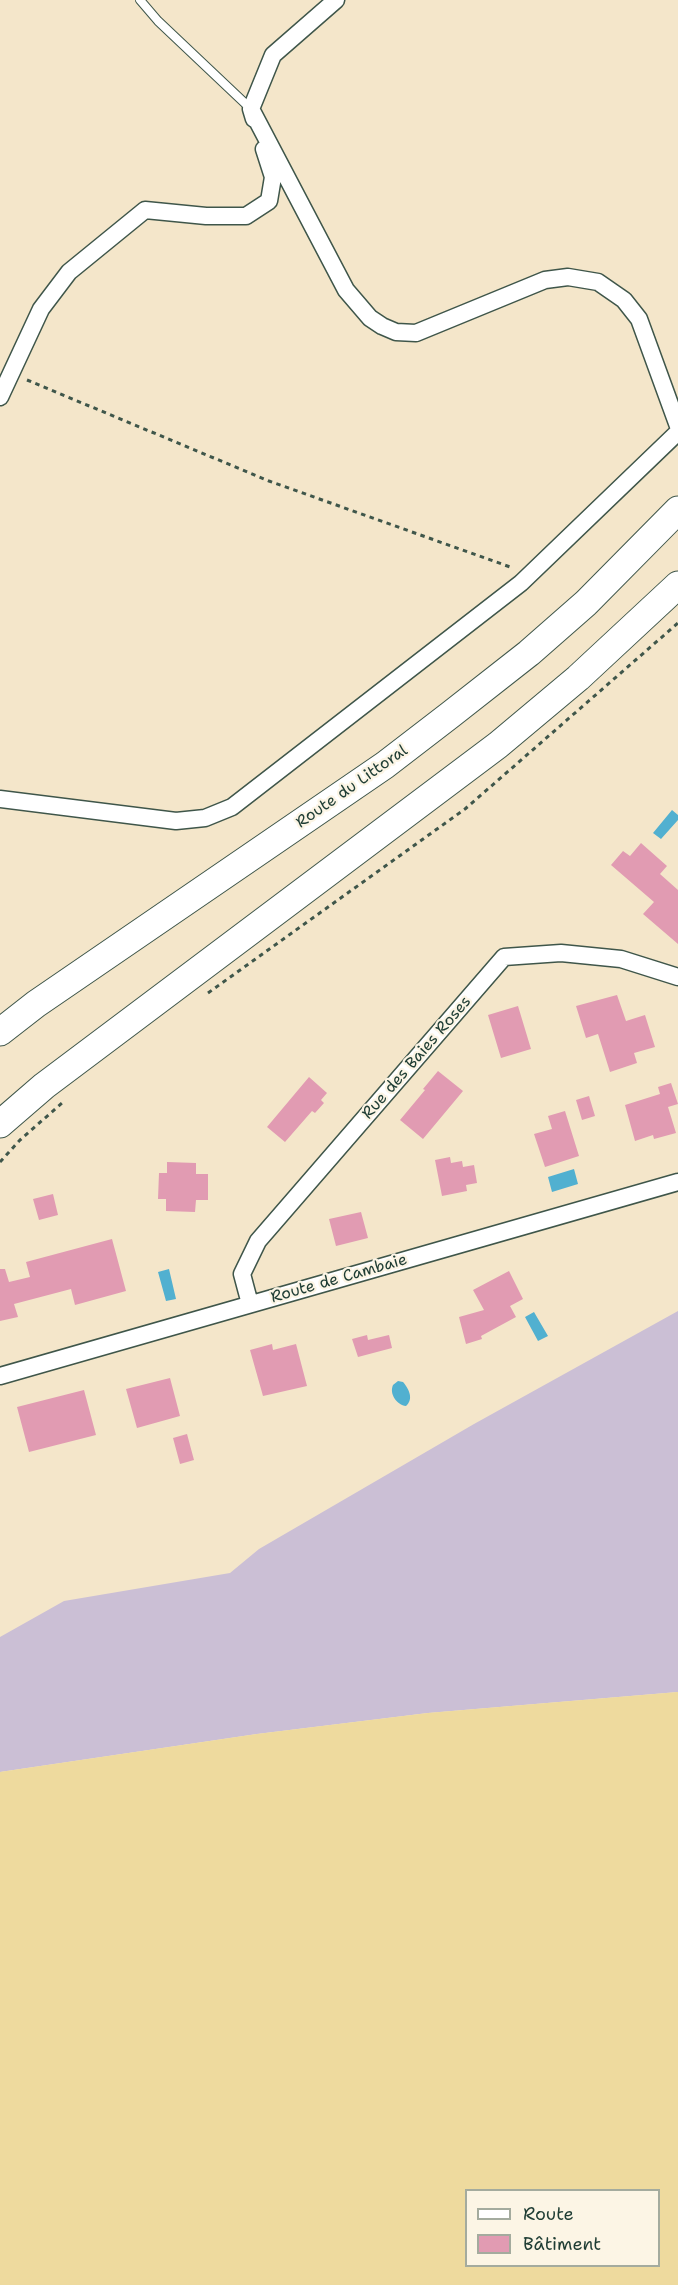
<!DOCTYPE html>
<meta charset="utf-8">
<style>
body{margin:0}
#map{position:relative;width:678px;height:2285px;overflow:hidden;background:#f4e6ca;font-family:"Shantell Sans",sans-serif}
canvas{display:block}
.legend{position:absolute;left:465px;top:2189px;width:195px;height:78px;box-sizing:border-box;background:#fcf5e5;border:2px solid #a4ab9e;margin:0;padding:8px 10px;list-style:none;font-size:18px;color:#1f3d34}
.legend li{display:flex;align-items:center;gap:12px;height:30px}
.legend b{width:30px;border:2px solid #a4ab9e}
</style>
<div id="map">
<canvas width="678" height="2285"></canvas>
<ul class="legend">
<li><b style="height:8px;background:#fff"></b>Route</li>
<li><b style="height:16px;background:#e19bb2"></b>Bâtiment</li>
</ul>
</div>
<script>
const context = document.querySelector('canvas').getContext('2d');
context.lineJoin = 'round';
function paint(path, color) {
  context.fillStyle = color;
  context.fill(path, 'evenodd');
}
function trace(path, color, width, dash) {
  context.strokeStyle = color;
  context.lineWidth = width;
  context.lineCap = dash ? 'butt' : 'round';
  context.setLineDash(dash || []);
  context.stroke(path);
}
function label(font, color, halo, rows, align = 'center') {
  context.font = font + ' "Shantell Sans",sans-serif';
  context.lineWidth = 4.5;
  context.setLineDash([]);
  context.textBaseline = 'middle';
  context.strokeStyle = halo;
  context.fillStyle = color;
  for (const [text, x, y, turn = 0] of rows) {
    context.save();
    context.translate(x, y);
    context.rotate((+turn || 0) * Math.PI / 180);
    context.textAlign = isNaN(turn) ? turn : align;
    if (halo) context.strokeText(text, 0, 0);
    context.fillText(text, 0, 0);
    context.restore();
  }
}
paint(new Path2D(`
 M678 1311V1692L428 1713 257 1734 0 1772V1637L64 1601 230 1573 259 1549 474 1424Z`), '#cbbfd5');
paint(new Path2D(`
 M678 1692V2285H0V1772L257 1734 428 1713ZM466 2190H658V2266H466Z`), '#eeda9e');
paint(new Path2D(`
 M672 810 678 815V820L661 839 653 833Z
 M574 1169 578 1184 552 1192 548 1177Z
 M169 1269 176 1299 166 1301 158 1272Z
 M534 1312 548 1336 538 1341 525 1317Z
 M398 1381 403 1382C409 1389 414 1399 406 1406 397 1405 389 1394 393 1385Z`), '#51b0d0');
paint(new Path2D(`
 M641 843 667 866 660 874 678 890V944L643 914 654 902 611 865 623 851 630 856Z
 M617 995 626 1021 645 1015 655 1047 634 1053 637 1063 610 1072 598 1034 586 1038 576 1006Z
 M518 1006 531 1049 501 1058 488 1015Z
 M438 1071 463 1091 423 1139 400 1120 425 1090 423 1089Z
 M309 1077 327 1093 321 1100 324 1103 315 1113 312 1111 285 1142 267 1127Z
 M671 1083 678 1104 668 1107 676 1133 654 1139 653 1135 635 1141 625 1105 660 1094 658 1087Z
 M589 1096 595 1116 582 1120 576 1100Z
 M565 1111 579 1156 545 1167 534 1134 552 1129 548 1116Z
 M450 1157 451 1163 462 1161 463 1167 474 1165 477 1183 466 1185 467 1191 442 1196 435 1160Z
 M167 1162 196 1163V1174H208V1200H196L195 1212 166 1211V1199H158L159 1173H167Z
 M53 1194 58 1215 39 1220 33 1199Z
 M361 1212 368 1238 336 1246 329 1219Z
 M112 1239 126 1291 75 1305 71 1289 14 1304 18 1317 0 1321V1269H5L9 1282 30 1277 26 1262Z
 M509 1271 523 1299 510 1306 516 1317 481 1336 482 1339 466 1344 459 1317 484 1310 473 1290Z
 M367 1335 368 1340 389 1335 392 1348 358 1357 352 1339Z
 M272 1344 273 1350 296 1344 307 1386 263 1396 250 1350Z
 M170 1378 180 1416 137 1428 126 1389Z
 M84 1390 96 1435 29 1452 17 1407Z
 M187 1434 194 1460 180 1464 173 1438Z`), '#e19bb2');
const service = new Path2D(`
 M140 0 158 21 251 109`);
const minor = new Path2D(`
 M251 109 346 290 370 318 382 326 396 332 416 333 545 280 568 277 598 282 624 300 639 319 678 426
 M254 119 251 109 273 55 336 0
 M0 397 41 309 69 272 145 210 206 216H246L269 201 273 177 264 149
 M0 799 176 821 205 818 232 807 521 583 678 432
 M250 1304 242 1274 258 1241 504 957 561 953 621 959 678 977
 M0 1376 678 1182`);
const trunk = new Path2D(`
 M0 1032 36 1004 385 765 450 715 529 653 586 603 678 510
 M0 1124 44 1086 498 745 578 678 678 585`);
trace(service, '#3f564a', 10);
trace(minor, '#3f564a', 19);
trace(trunk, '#3f564a', 29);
trace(new Path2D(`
 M27 380 269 481 513 568
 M208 993 465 809 678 623
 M0 1162 20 1140 62 1103`), '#3f564a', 3, [4.5, 4.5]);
trace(service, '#fff', 8);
trace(minor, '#fff', 16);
trace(trunk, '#fff', 27);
label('16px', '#1f3d34', '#fcf5e5', [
 ["Route du Littoral",352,787,-35],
 ["Rue des Baies Roses",417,1058,-49],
 ["Route de Cambaie",339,1279,-16]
]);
</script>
